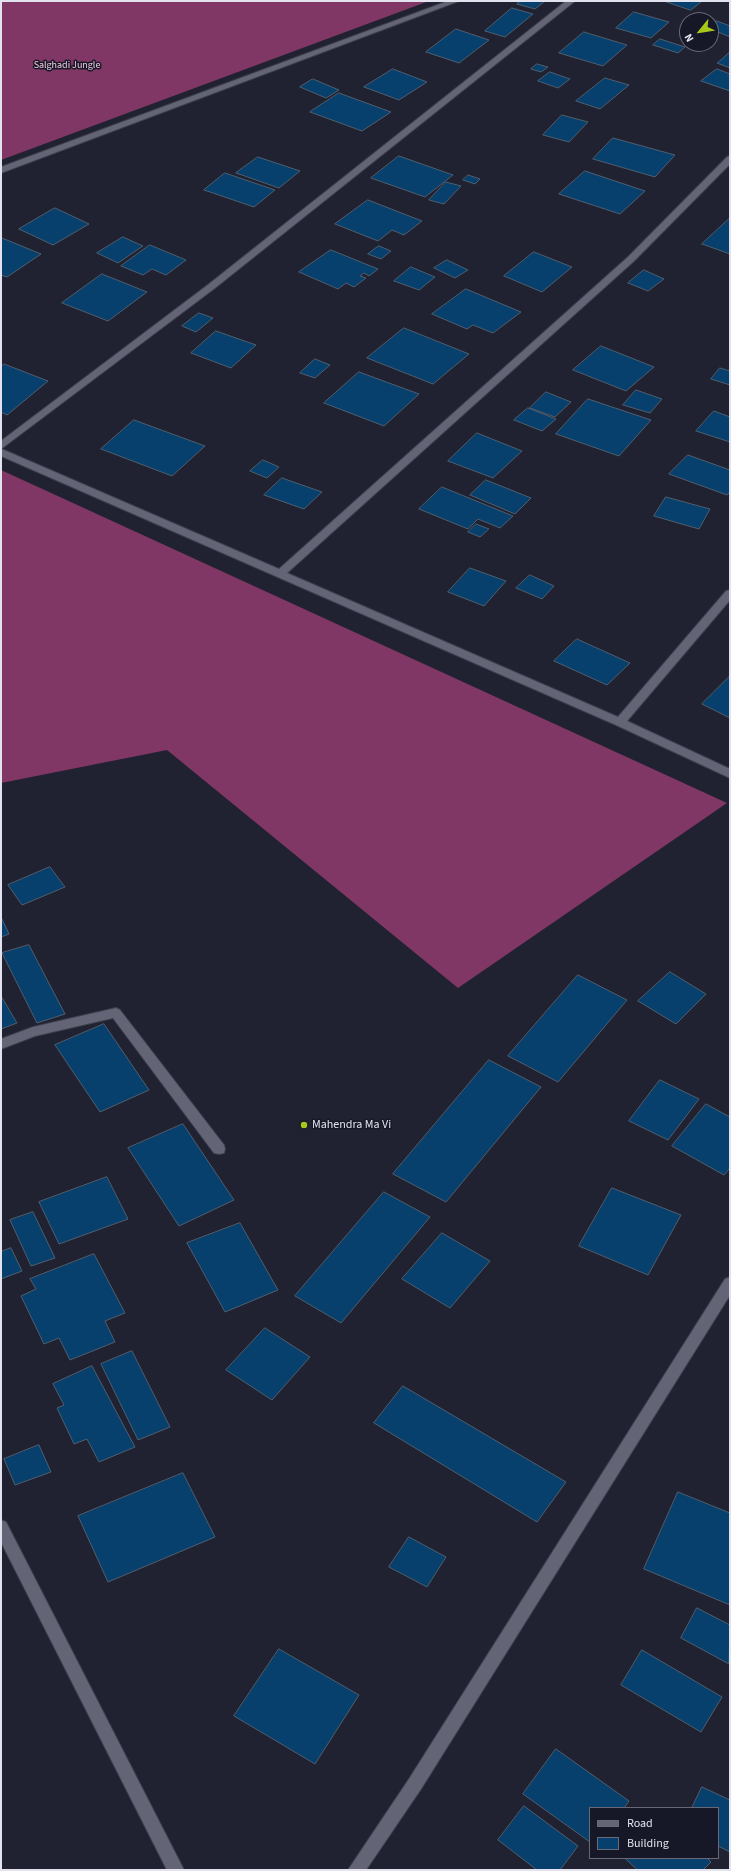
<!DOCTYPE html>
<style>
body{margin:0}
#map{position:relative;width:731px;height:1871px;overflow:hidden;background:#202231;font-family:"Source Sans 3",sans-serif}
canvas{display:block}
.frame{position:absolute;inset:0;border:2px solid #e2e3ee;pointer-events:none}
.legend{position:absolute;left:589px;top:1807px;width:130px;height:52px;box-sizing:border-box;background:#171827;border:1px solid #686977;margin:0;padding:5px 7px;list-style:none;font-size:12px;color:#e2e3ee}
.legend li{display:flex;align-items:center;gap:8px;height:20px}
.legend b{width:20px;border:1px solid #686977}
.north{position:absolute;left:679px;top:12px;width:40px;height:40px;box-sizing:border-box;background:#171827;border:1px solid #686977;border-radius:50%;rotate:240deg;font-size:11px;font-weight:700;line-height:16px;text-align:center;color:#e2e3ee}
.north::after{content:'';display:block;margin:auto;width:14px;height:18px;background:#a9c71b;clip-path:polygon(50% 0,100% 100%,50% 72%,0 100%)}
</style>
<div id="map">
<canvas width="731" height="1871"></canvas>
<div class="frame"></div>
<ul class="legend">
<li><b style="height:5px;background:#636577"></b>Road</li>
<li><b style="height:11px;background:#07406d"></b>Building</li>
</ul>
<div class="north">N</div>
</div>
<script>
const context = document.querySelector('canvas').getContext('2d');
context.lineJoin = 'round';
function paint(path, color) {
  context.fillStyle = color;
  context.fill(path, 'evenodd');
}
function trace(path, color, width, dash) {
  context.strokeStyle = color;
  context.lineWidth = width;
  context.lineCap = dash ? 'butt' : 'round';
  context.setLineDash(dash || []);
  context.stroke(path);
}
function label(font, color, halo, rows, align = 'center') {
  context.font = font + ' "Source Sans 3",sans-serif';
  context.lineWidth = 3;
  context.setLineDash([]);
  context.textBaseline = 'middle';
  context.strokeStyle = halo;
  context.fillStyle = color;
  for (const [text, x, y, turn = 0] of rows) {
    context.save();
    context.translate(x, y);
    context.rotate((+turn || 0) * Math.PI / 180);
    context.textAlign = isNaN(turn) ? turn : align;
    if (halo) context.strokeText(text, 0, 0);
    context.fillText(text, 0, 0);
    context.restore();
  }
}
paint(new Path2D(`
 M1 1H429L1 160Z
 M1 470 727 803 458 988 167 750 1 783Z`), '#813765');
const building = new Path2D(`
 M521 1H545L535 9 517 4Z
 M664 1H702L691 10Z
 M512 8 533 14 505 37 485 31Z
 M634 12 669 22 651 38 616 28Z
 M717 21 730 26V37L711 29V25Z
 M456 29 489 40 459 63 426 52Z
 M584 32 627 45 603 66 559 53Z
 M660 39 685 47 678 53 653 45Z
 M730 52V68L717 63 722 59Z
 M537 64 548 67 541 72 531 69Z
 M393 69 427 82 399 100 364 87Z
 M717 69 730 74V91L701 81Z
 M550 72 570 79 558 88 538 81Z
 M605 78 629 85 600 109 576 101Z
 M313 79 339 90 326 98 300 87Z
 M339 93 391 112 362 131 310 112Z
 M562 115 588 122 569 142 543 135Z
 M613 138 675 155 655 177 593 159Z
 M399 156 453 175 425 197 371 178Z
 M258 157 300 171 279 188 236 173Z
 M585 171 645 191 620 214 559 194Z
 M225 173 275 190 254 207 204 190Z
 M468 175 480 179 475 184 463 180Z
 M446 182 461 186 444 204 429 200Z
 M368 200 422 221 404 235 392 230 378 241 335 224Z
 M55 208 89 224 53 245 19 229Z
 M730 218V254L702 244Z
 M123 237 143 246 118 263 97 253Z
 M1 238H2L41 254 7 277 1 275Z
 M150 245 186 260 166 275 152 269 143 275 121 266Z
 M379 246 391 251 381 259 368 254Z
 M331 250 378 269 369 276 364 273 360 276 366 278 354 287 346 283 338 289 299 272Z
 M534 252 572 267 542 292 504 276Z
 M447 260 468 270 455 278 434 268Z
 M411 267 435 277 419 290 394 281Z
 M644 270 664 279 648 291 628 283Z
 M102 274 147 292 108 321 62 303Z
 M466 289 521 312 493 333 473 325 467 329 432 314Z
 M199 313 213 318 196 332 182 326Z
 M404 328 469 354 433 384 367 358Z
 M216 331 256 345 231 368 191 353Z
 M601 346 654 367 626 391 573 370Z
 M315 359 330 365 315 378 300 373Z
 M4 364 48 381 7 415 1 412V367Z
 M720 368 730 371V385L711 379Z
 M359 372 419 394 384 426 324 403Z
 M636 390 662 399 650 413 623 405Z
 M546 392 571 402 555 417 530 408Z
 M588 399 651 420 619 456 556 434Z
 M528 408 556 419 542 431 514 420Z
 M714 411 730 417V442L696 431Z
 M134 420 205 446 172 476 101 449Z
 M477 433 522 451 493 478 448 461Z
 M688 455 730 470V492L727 495 669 474Z
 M263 460 279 467 267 478 250 471Z
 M282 478 322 492 304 509 264 495Z
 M486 480 531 498 515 514 470 495Z
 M442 487 513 516 500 528 478 519 468 529 419 509Z
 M666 497 710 509 699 529 654 516Z
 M476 524 489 529 480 537 468 532Z
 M470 568 506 581 484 606 448 592Z
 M530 575 554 586 542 599 516 588Z
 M577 639 630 663 607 685 554 661Z
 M730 676V718L702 704Z
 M50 867 65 887 22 905 8 885Z
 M1 917 9 934 1 937Z
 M29 945 65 1014 37 1023 2 953Z
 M670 972 706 994 676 1024 638 1001Z
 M578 975 627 1000 558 1082 508 1056Z
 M1 996 17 1023 1 1029Z
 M104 1024 149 1090 100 1112 55 1045Z
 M489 1060 541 1087 446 1202 393 1174Z
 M660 1080 699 1099 668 1140 629 1121Z
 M706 1104 730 1117V1168L724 1175 672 1146Z
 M183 1124 234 1200 179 1226 128 1148Z
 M107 1177 128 1219 59 1244 39 1202Z
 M612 1188 681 1215 648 1275 579 1246Z
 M384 1192 430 1217 341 1323 295 1296Z
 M33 1212 55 1258 31 1266 10 1220Z
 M240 1223 278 1290 225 1312 187 1243Z
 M442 1233 490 1261 450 1308 402 1279Z
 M11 1248 22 1271 1 1279V1252Z
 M94 1254 125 1313 105 1321 115 1342 70 1360 59 1338 44 1344 21 1296 36 1289 30 1279Z
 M265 1328 310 1357 272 1400 226 1370Z
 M132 1351 170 1427 138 1440 101 1364Z
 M92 1366 135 1447 99 1462 87 1439 74 1444 57 1408 64 1405 53 1384Z
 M403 1386 566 1482 537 1522 374 1423Z
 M39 1445 51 1472 15 1485 4 1459Z
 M183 1473 215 1537 108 1582 78 1516Z
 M678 1492 730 1513V1605L644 1569Z
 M409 1537 446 1557 427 1587 389 1567Z
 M697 1608 730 1625 729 1664 681 1638Z
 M279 1649 359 1695 315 1764 234 1716Z
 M642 1650 722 1697 701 1732 621 1685Z
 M556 1749 629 1801 624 1808H590V1842L523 1794Z
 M702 1787 730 1800V1852L718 1846V1808H692Z
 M524 1806 578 1846 560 1870H537L498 1840Z
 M625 1858H707L711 1862 703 1870H638Z`);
paint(building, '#07406d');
trace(building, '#505e6d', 1);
const minor = new Path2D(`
 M448 1H459L1 173V167Z
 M566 1H575L215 288 1 449V441L209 284Z
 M730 156V164L634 261 287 573 618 717 726 591 730 590V600L627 721 730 769V778L616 725 1 456V449L4 450 279 569 628 257 727 157Z
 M116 1008 120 1010 224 1145 225 1149 224 1153 219 1154 214 1153 113 1018 35 1036 1 1049V1039L33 1027Z
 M730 1277V1295L421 1789 366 1870H348L409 1779 725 1279Z
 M1 1520 6 1522 184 1870H167L1 1542Z`);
trace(minor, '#3e3f4c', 2);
paint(minor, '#636577');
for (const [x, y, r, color] of [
 [304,1125,4,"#a9c71b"]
]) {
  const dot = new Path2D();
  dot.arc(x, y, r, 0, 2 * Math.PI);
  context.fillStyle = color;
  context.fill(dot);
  trace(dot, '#171827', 1.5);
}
label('10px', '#f6cae2', '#171827', [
 ["Salghadi Jungle",67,66]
]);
label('12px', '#e2e3ee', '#171827', [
 ["Mahendra Ma Vi",312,1125]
], 'left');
</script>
